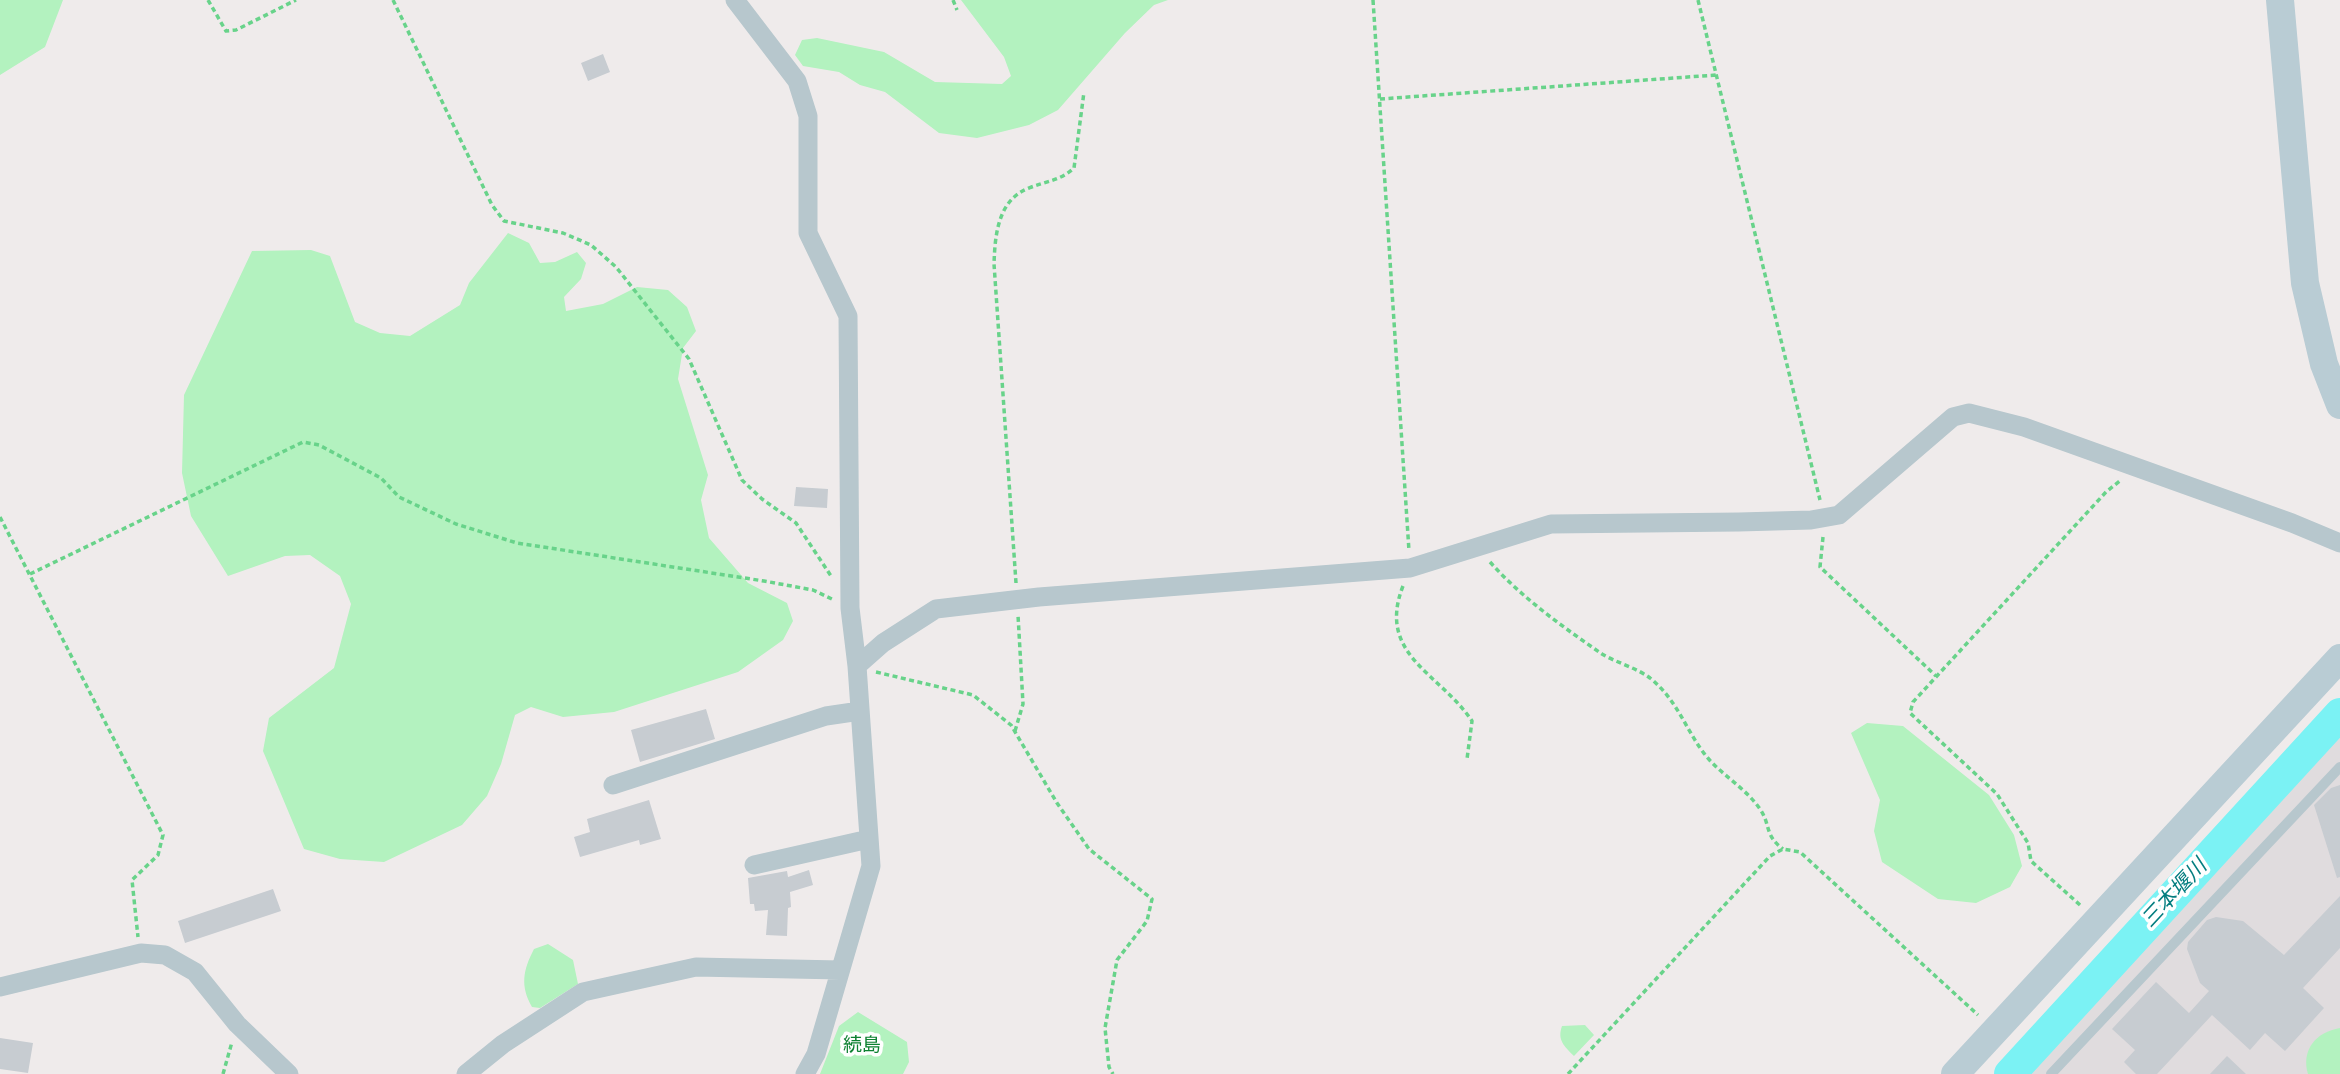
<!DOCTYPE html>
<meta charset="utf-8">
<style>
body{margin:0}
canvas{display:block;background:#efebeb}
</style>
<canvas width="2340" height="1074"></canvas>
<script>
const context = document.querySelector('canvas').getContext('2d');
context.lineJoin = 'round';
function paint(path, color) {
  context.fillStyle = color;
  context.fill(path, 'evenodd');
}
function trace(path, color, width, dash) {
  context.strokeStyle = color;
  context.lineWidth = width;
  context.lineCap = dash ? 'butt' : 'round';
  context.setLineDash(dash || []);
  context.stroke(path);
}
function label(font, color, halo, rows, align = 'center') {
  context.font = font + ' Roboto,"Noto Sans JP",sans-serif';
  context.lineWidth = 7;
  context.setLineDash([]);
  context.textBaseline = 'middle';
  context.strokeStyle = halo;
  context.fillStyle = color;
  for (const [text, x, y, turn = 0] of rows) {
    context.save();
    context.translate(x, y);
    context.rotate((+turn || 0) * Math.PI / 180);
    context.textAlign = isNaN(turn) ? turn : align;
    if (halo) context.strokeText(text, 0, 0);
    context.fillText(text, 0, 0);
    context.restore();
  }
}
paint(new Path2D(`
 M2340 724V1074H2022Z`), '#e0dcde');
paint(new Path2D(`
 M0 0H63L45 47 0 75Z
 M961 0H1168L1154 5 1125 33 1058 110 1029 125 977 138 939 133 885 92 860 85 839 72 803 66 795 55 802 40 817 38 884 52 935 82 1002 84 1011 76 1004 57Z
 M508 233 529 243 540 263 555 262 577 252 586 263 581 279 564 297 566 311 603 304 637 287 668 290 687 307 696 331 683 348 678 379 708 475 701 500 709 538 748 583 787 603 793 621 783 640 738 672 614 712 563 717 531 707 515 715 501 764 487 796 462 825 384 862 340 859 304 849 263 751 269 718 334 668 351 604 340 576 310 555 285 556 228 576 191 516 182 473 184 395 252 251 311 250 330 256 355 322 380 333 410 336 460 305 469 283Z
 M1867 723 1903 726 1989 795 2014 835 2022 866 2010 887 1976 903 1938 899 1882 862 1874 831 1880 800 1851 733Z
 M548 944 573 960 578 984 540 1008 532 1007C520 986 523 970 534 949Z
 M858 1012 907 1042 909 1062 903 1074H820L839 1026Z
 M1585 1025 1594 1035 1574 1056C1564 1046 1557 1040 1562 1026Z
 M2340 1028V1074H2308C2301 1050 2316 1032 2340 1028Z`), '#b3f2bf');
trace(new Path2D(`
 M2010 1074 2340 714`), '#7bf2f4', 32);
paint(new Path2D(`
 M603 54 610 72 588 81 581 63Z
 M796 487 828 489 827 508 794 506Z
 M706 709 715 739 640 762 631 730Z
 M2340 785V877L2337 878 2314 805 2331 788Z
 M649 800 661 839 640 845 639 840 580 857 574 837 590 832 587 819Z
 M809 870 813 885 790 892 791 907 788 908 787 936 766 935 768 910 755 911 754 904H750L748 878 787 871 788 877Z
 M273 889 281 911 185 943 178 921Z
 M2340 896V948L2303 988 2324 1008 2285 1051 2265 1033 2250 1050 2212 1015 2157 1074H2136L2124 1062 2135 1050 2112 1029 2156 982 2189 1013 2209 991 2200 983 2187 949 2188 942 2207 920 2216 917 2243 921 2284 955Z
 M0 1038 33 1043 28 1073 0 1069Z
 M2227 1056 2246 1074H2210Z`), '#c7ccd1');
trace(new Path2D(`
 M208 0 226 31 236 30 296 0
 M393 0 492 205 504 221 563 233 591 245 616 267 689 359 742 480 762 499 796 523 831 576
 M953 0 957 10
 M1373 0 1409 551
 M1698 0 1820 500
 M1380 99 1716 75
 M0 517 163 835 158 855 132 880 138 937
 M1823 537 1820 567 1936 676
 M1490 562C1522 598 1563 627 1602 654 1617 663 1637 668 1650 678 1677 700 1684 726 1703 752 1719 774 1744 786 1760 809 1771 825 1764 835 1783 849
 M30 574 303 442 319 445 381 478 399 497 456 524 517 543 764 581 813 590 834 600
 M1016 583 994 264C995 237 997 200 1029 188 1046 181 1060 181 1074 168L1084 92
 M1403 586C1376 655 1440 673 1472 721L1467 759
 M876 672 973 695 1011 725 1057 803 1089 849 1152 899 1147 921 1117 960 1105 1028 1109 1067 1113 1074
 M1015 731 1023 704 1018 615
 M2080 905 2031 861 2028 843 1997 794 1910 713 1913 702 2106 492 2121 480
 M223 1074 232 1042
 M1568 1074 1770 856 1783 849 1800 852 1978 1015`), '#68d38a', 3.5, [5, 3.5]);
trace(new Path2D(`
 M2051 1074 2340 767`), '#b7c7cd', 10);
trace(new Path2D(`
 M735 0 797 81 808 116V233L848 316 850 608 857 666 871 866 816 1054 805 1074
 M857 666 883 643 936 609 1039 597 1410 568 1551 524 1739 522 1811 520 1839 515 1953 417 1969 413 2024 427 2292 523 2340 543
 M613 785 826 716 860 711
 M754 865 869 839
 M0 987 141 953 165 955 195 972 237 1024 289 1074
 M466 1074 503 1044 583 992 696 967 840 970`), '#b7c7cd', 19);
trace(new Path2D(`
 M2280 0 2305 283 2324 364 2340 405
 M1955 1074 2340 658`), '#b9ccd4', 28);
label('19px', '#0d8131', '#fff', [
 ["続島",862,1046]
]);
label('italic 21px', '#057e80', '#fff', [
 ["三本堰川",2175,894,-47]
]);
</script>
